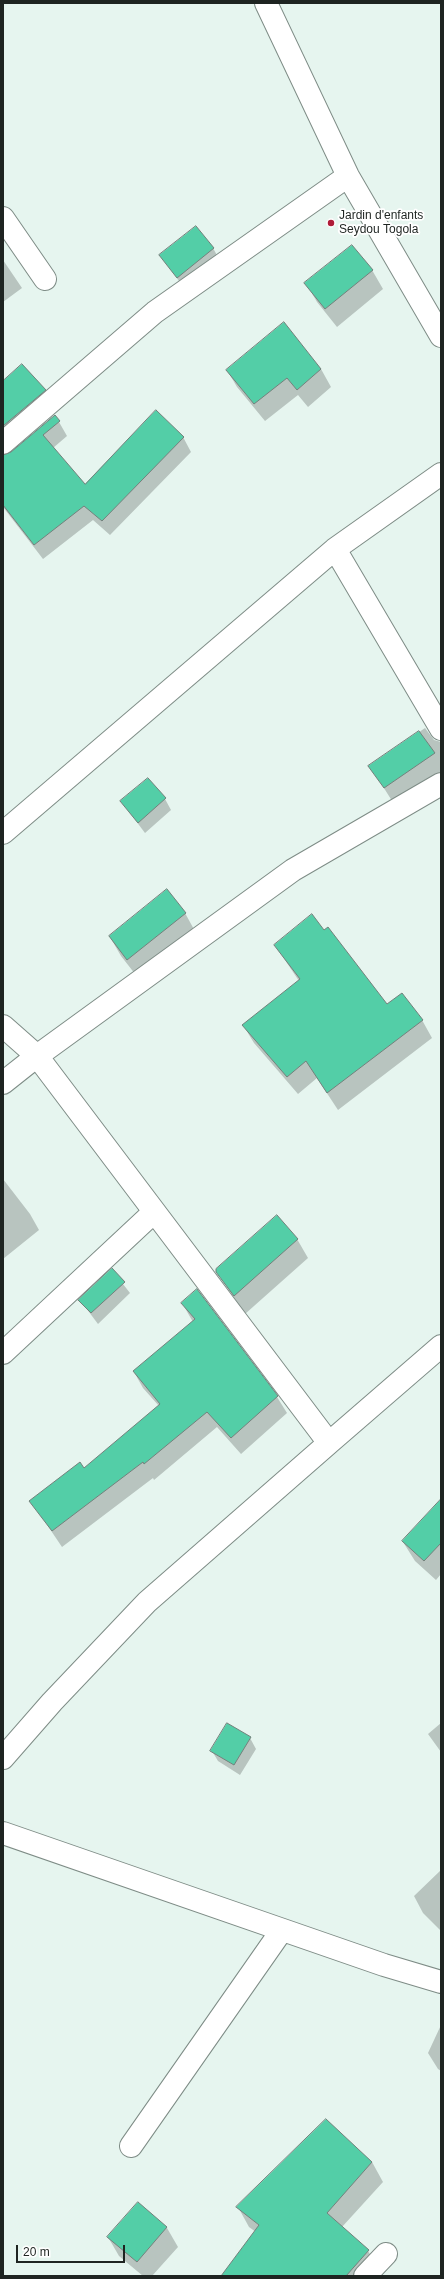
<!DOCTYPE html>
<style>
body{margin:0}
#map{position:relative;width:444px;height:2279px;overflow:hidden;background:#e6f5ef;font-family:Helvetica,sans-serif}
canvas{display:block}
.frame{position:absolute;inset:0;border:4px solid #1e2421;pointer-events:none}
.scale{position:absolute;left:16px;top:2245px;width:109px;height:18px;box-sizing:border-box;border:2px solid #1e2421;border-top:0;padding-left:5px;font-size:12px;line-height:14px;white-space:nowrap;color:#1e2421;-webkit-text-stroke:3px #fff;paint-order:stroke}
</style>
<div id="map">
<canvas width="444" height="2279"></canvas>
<div class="frame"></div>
<div class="scale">20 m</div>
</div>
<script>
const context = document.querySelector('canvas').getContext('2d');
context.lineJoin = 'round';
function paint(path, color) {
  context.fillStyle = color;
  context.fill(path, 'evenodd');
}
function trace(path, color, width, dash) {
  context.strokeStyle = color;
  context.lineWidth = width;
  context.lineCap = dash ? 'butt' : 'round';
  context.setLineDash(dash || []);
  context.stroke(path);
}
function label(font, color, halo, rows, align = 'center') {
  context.font = font + ' Helvetica,sans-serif';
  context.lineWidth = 3.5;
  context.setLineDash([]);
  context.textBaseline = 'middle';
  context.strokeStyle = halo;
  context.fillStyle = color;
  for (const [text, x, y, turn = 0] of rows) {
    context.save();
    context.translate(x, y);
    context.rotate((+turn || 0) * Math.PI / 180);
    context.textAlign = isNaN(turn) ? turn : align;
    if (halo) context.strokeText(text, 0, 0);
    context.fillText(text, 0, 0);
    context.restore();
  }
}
paint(new Path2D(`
 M213 248 219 259 184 288 161 256Z
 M3 260 22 288 3 302Z
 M372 270 383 289 337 327 317 302 306 283Z
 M321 369 331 387 308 407 298 395 265 421 237 387 227 370Z
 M3 383 45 390 53 405 3 448Z
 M59 422 67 436 53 448 85 485 183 437 191 452 110 535 93 520 43 559 3 507V456Z
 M425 728 434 740 441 742V772L394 804 370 766Z
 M148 779 165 799 171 810 145 833 121 801Z
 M185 913 196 933 139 979 121 956 110 937Z
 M324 931 387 1006 422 1020 432 1038 338 1110 317 1078 298 1094 254 1043 243 1025 299 981 275 945Z
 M3 1179 30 1214 39 1230 3 1259Z
 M297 1239 308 1258 245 1314 217 1272Z
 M112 1270 130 1293 98 1324 80 1300Z
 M197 1290 277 1397 287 1413 241 1454 217 1427 154 1480 153 1478 62 1547 31 1501 84 1470 159 1406 143 1388 134 1372 193 1322 182 1303Z
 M441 1503V1574L436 1580 415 1561 403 1542Z
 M441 1723V1752L428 1734Z
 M250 1738 256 1749 240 1775 218 1761 212 1751Z
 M441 1870V1931L423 1913 414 1896Z
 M441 2025V2071L438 2069 428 2053Z
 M372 2162 383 2182 342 2227 368 2251 380 2270 374 2276H298L260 2235 249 2227 238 2207Z
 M138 2203 167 2228 178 2247 152 2276H143L119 2256 108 2237Z`), '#0003');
const building = new Path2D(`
 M196 226 214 248 177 278 159 255Z
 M352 245 373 270 325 309 304 283Z
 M284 322 321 369 297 390 287 378 254 404 226 370Z
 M22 364 46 390 3 426V381Z
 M156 410 184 437 102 521 84 506 34 545 3 505V455L11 452 55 415 60 421 43 435 85 484Z
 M419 731 435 753 384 788 368 766Z
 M148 778 166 798 138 823 120 801Z
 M167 889 186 913 127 960 109 936Z
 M312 914 324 930 328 927 387 1004 402 993 423 1020 327 1093 306 1061 287 1077 242 1025 300 979 274 945Z
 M277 1215 298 1239 234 1296 216 1272V1269Z
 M112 1268 125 1282 91 1313 78 1300Z
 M197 1289 278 1396 231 1438 207 1412 144 1464 143 1462 52 1531 29 1501 80 1462 84 1468 160 1404 133 1371 195 1319 181 1303Z
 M441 1499V1543L424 1561 402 1541Z
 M227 1723 251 1737 234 1765 210 1751Z
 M326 2119 372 2162 327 2213 369 2250 346 2276H221L259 2225 236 2207Z
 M138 2202 167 2227 137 2262 107 2237Z`);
paint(building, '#53cea7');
trace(building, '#73807b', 1);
const minor = new Path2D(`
 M266 3 348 176 441 336
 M3 218 45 279
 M3 443 155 312 348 176
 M335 549 441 729
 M3 833 335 549 441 474
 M3 1026 37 1056 329 1443 441 1346
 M3 1083 37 1056 293 870 441 784
 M3 1353 154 1212
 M3 1758 52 1702 147 1602 329 1443
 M3 1833 384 1965 441 1982
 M131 2146 282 1930
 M365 2276 386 2254`);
trace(minor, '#7e8c86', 24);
trace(minor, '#fff', 22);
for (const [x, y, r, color] of [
 [331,223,4,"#af1b37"]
]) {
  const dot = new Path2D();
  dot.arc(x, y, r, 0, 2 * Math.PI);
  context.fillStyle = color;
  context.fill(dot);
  trace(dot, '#fff', 1.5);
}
label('12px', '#1e2421', '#fff', [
 ["Jardin d'enfants",339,216],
 ["Seydou Togola",339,230]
], 'left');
</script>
